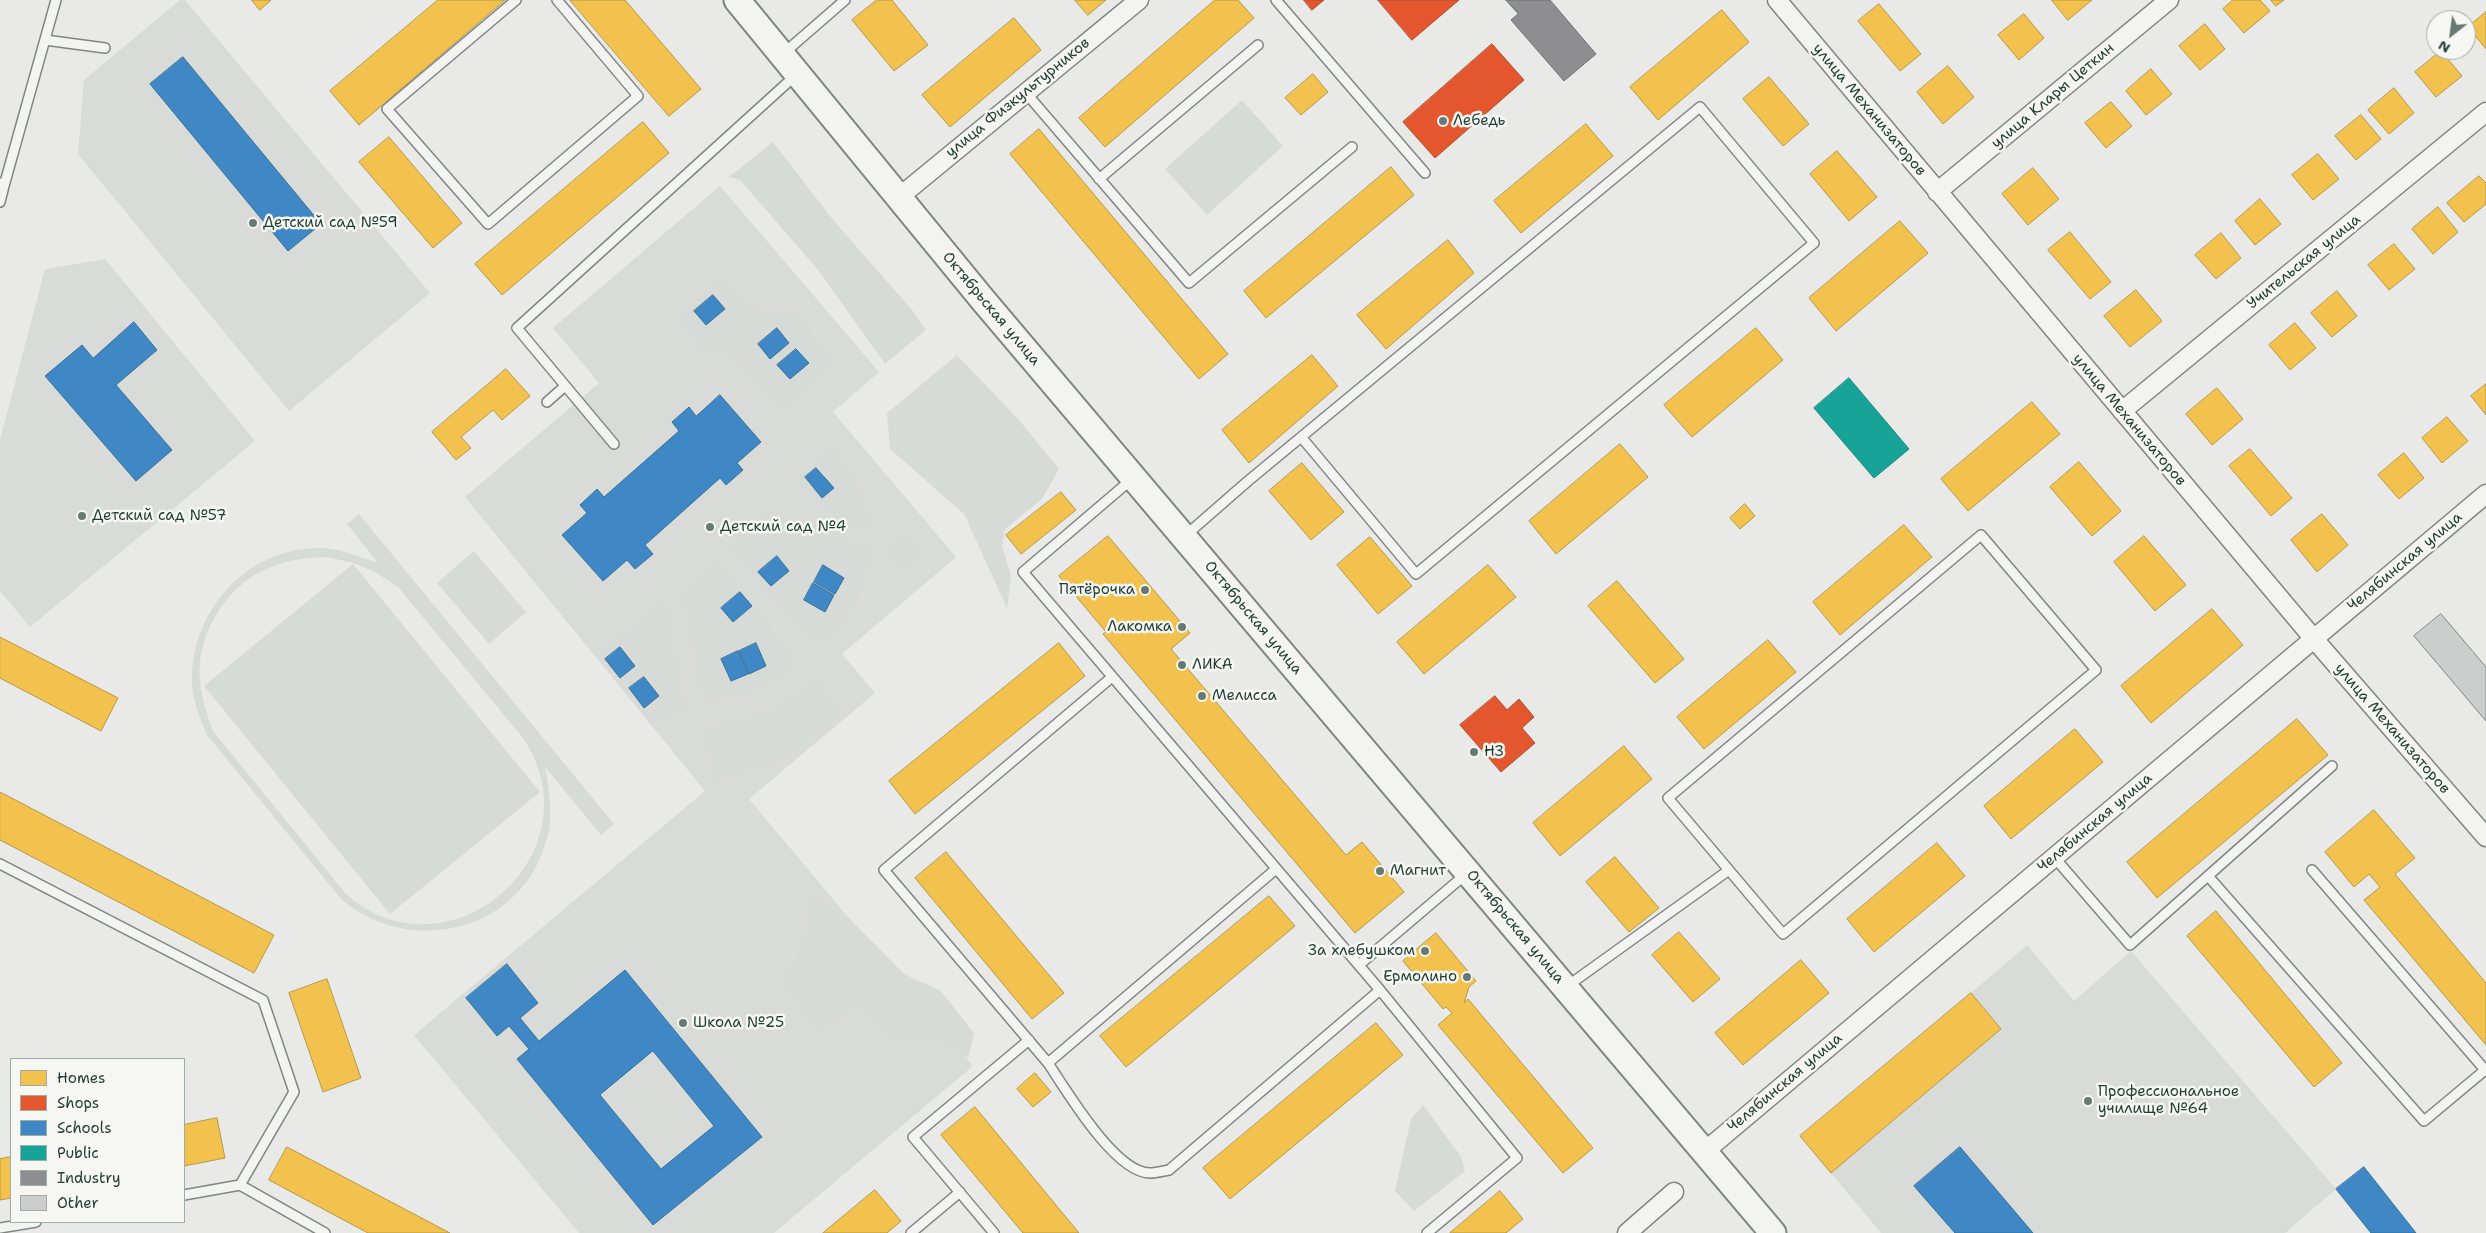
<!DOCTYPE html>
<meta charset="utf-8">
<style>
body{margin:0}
#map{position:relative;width:2486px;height:1233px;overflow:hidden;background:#e9eae8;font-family:"Shantell Sans",sans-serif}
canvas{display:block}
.legend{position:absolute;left:10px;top:1058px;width:175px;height:165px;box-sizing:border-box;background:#f6f6f2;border:1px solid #a0aca6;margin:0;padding:6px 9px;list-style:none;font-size:15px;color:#1f3d34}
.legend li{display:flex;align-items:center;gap:10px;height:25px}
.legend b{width:25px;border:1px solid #a0aca6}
.north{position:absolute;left:2426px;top:10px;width:50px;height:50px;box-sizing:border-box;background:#f6f6f2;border:1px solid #a0aca6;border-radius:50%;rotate:210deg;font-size:14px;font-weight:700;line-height:20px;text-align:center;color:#1f3d34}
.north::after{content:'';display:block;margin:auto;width:18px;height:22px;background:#667a73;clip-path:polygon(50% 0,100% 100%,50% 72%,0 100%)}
</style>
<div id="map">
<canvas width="2486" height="1233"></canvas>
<ul class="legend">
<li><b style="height:14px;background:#f2c14e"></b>Homes</li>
<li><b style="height:14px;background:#e4572e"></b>Shops</li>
<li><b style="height:14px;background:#3f88c5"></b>Schools</li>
<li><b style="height:14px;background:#17a398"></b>Public</li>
<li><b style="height:14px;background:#8d8d92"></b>Industry</li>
<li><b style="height:14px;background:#cbcecc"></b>Other</li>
</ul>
<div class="north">N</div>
</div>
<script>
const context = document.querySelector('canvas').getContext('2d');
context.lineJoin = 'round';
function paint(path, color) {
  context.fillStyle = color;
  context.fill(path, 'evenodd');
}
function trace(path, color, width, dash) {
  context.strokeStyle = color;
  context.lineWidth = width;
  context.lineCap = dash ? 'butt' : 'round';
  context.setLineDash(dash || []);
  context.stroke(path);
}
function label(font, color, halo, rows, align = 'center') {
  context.font = font + ' "Shantell Sans",sans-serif';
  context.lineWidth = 5;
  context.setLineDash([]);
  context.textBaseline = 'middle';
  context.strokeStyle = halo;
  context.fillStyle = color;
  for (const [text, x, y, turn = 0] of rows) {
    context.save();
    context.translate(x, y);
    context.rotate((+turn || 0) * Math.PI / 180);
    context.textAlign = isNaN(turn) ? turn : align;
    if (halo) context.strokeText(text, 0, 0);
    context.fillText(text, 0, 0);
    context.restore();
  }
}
paint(new Path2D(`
 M180 0H185L430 293 289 411 78 154 84 80Z
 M720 186 879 372 833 412 956 557 842 654 875 693 749 799 973 1066 774 1233H579L414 1035 705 791 465 497 599 383 553 328Z
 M105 259 255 441 30 627 0 591V440L45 269Z
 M2027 945 2074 1001 2131 951 2336 1189 2285 1233H1881L1831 1173 2001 1029 1971 993Z`), '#d8dbd8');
paint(new Path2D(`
 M1242 100 1283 146 1207 215 1165 169Z
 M773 142 834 221 913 311 926 330 885 364 819 271 740 180 729 177Z
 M722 279 747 309 794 314 835 362 784 410 730 352H705L678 319Z
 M957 355 1019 420 1059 469 1042 499 1005 529 1002 546 1011 576 1007 608 964 514 890 449 887 413Z
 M831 447 854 479 870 527C840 532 818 497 800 476Z
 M767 512 871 550 858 596 832 635 815 643 730 547Z
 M359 514 614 824 601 835 545 767C550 794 554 818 545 845 518 933 408 957 341 899L207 735C199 716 191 697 192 676 194 606 251 545 324 548 344 550 360 557 378 563L347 524ZM323 557C355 561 372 569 398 587L523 738C600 853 449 985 346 894L213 731C207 714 201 698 200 679 196 634 228 583 271 567 288 560 305 558 323 557Z
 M893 552a12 12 0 1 1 24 0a12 12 0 1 1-24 0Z
 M474 551 526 612 489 644 437 583Z
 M716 562 794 658 783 673 747 695 704 700 683 592Z
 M353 564 540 792 390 914 204 686Z
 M664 601 684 709 654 721 601 654Z
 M814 680 843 713 788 758 715 780 705 729 776 711Z
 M812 896 848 917 904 974 941 991 974 1033 968 1058 937 1035 894 1040 858 1003 818 1030 783 980 804 947Z
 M1423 1105 1460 1155 1465 1171 1414 1211 1395 1191 1411 1119Z`), '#d6dbd7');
const homes = new Path2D(`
 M252 0H271L260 10Z
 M438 0H505L359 125 330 91Z
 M570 0H625L701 89 669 116Z
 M877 0H892L928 45 894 71 852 20Z
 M1075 0H1106L1088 15Z
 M1215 0H1238L1254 18 1105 147 1079 118Z
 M2052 0H2092L2068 20Z
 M2233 0H2260L2270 11 2244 33 2223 9Z
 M2271 0H2284L2276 6Z
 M1879 4 1921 54 1900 71 1858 21Z
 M1722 10 1749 42 1658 120 1630 87Z
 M2486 12V49L2468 27Z
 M2024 14 2044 38 2019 60 1998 35Z
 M1014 18 1041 50 950 127 922 95Z
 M2205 24 2225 49 2200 70 2179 46Z
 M2441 51 2462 76 2436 97 2415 72Z
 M1948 66 1974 97 1943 124 1917 92Z
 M2151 69 2172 94 2146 115 2126 91Z
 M1313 74 1328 92 1301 115 1285 98Z
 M1769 77 1809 124 1783 146 1743 99Z
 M2394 88 2414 113 2389 134 2368 110Z
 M2111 102 2132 126 2106 148 2085 123Z
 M2361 115 2381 139 2356 160 2335 136Z
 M643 122 669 153 502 295 475 264Z
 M1586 124 1613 156 1521 233 1494 201Z
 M1039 129 1228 354 1199 379 1010 154Z
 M389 137 462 223 433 248 359 162Z
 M1837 151 1877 197 1849 221 1810 174Z
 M2318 154 2339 179 2313 200 2292 175Z
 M1391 167 1414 195 1266 318 1244 291Z
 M2033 168 2059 199 2028 225 2002 194Z
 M2479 176 2486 183V204L2464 222 2447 203Z
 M2260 199 2281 224 2255 245 2235 221Z
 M2438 207 2458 232 2433 254 2412 229Z
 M1900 221 1928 253 1836 331 1809 298Z
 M2070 232 2111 282 2090 299 2048 250Z
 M2221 233 2241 258 2216 279 2195 255Z
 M1448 240 1474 273 1386 349 1357 315Z
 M2394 244 2415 269 2389 290 2368 265Z
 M2136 290 2162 321 2130 347 2104 316Z
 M2337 291 2357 316 2332 337 2311 313Z
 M2295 323 2316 348 2290 370 2269 345Z
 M1756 328 1783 360 1692 437 1664 405Z
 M1312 355 1338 386 1249 463 1222 430Z
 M506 369 530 396 502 420 493 410 461 437 471 448 456 460 432 432Z
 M2486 384V415L2471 396Z
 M2217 388 2243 419 2212 445 2186 414Z
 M2032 402 2060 434 1968 511 1941 479Z
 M2447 417 2468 441 2442 463 2422 438Z
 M1620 444 1648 477 1556 554 1529 521Z
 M2250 449 2292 498 2271 516 2229 466Z
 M2404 453 2424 478 2399 499 2378 475Z
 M2079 462 2121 511 2092 536 2050 487Z
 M1302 463 1344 512 1311 540 1269 491Z
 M1061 492 1076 510 1021 554 1006 535Z
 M1745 504 1755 516 1740 529 1730 518Z
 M2322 514 2348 545 2317 572 2291 540Z
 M1904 525 1932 557 1840 635 1813 602Z
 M1108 536 1190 633 1171 649 1346 855 1362 842 1404 892 1355 933 1103 634 1106 632 1059 576Z
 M2144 536 2186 585 2155 611 2114 562Z
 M1370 537 1412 586 1378 614 1337 565Z
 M1488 565 1516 597 1424 674 1397 642Z
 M1617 581 1684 659 1655 683 1588 606Z
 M2212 609 2243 645 2151 723 2121 686Z
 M0 637 118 698 101 731 0 678Z
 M1768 640 1796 672 1704 749 1677 717Z
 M1059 643 1085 676 915 814 889 781Z
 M2297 719 2328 755 2157 898 2127 862Z
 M2075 729 2103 762 2011 839 1984 806Z
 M1624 746 1652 779 1560 856 1533 823Z
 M0 792 274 935 254 973 0 840Z
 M2374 810 2415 858 2395 874 2486 983V1045L2364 900 2380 887 2369 874 2354 887 2325 852Z
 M1937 843 1965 876 1874 952 1847 919Z
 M946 852 1064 993 1032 1019 915 878Z
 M1615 857 1659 908 1629 932 1586 882Z
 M1269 896 1295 926 1126 1067 1100 1036Z
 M2216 911 2342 1063 2314 1087 2187 936Z
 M1679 932 1720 979 1693 1002 1652 955Z
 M1436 933 1476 981 1469 987 1464 1003 1468 999 1593 1148 1563 1173 1438 1025 1452 1013 1446 1007 1443 1009 1403 961Z
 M1801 960 1829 993 1743 1065 1715 1033Z
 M327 979 361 1078 323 1092 289 993Z
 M1971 993 2001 1029 1831 1173 1800 1136Z
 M1376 1023 1403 1055 1230 1199 1203 1168Z
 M1035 1073 1051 1092 1033 1107 1017 1089Z
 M975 1107 1079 1233H1023L941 1135Z
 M217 1118 225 1158 184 1166V1125Z
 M287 1147 450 1233H368L269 1180Z
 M11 1157V1198L0 1200V1159Z
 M875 1190 901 1221 887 1233H823Z
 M1500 1191 1523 1219 1506 1233H1450Z`);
paint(homes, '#f2c14e');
trace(homes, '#b39946', 1);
const shops = new Path2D(`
 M1304 0H1324L1312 10Z
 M1378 0H1459L1412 40Z
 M1492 44 1524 80 1435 158 1403 122Z
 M1495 696 1507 710 1519 699 1534 717 1522 728 1535 743 1501 772 1460 725Z`);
paint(shops, '#e4572e');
trace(shops, '#a94f30', 1);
const schools = new Path2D(`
 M183 57 321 224 288 251 150 84Z
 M713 295 725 309 706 325 694 311Z
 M134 322 157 350 116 385 172 450 136 481 45 376 82 345 93 358Z
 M777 328 789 343 770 359 758 344Z
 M796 349 809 363 790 379 777 365Z
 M720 395 761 442 737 463 743 470 726 485 720 478 645 545 653 554 635 569 627 560 603 581 562 535 587 513 580 505 597 489 604 497 679 431 672 422 689 407 696 416Z
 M816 468 834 488 822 498 805 477Z
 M777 556 789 571 771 586 758 572Z
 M823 565 844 578 835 594 814 582Z
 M813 583 834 595 825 612 804 600Z
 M740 592 752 606 733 622 721 608Z
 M756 643 766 666 749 674 739 651Z
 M620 647 635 666 620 678 605 659Z
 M738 651 748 674 731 681 721 659Z
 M644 677 659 696 644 708 629 688Z
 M507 964 538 1003 520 1018 539 1041 625 970 762 1137 653 1225 517 1059 529 1049 509 1026 497 1036 466 998ZM653 1051 714 1126 661 1169 600 1095Z
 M1960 1147 2033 1233H1955L1914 1186Z
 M2364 1167 2416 1233H2371L2336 1189Z`);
paint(schools, '#3f88c5');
trace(schools, '#35729a', 1);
const public = new Path2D(`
 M1849 378 1909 449 1874 478 1814 408Z`);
paint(public, '#17a398');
trace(public, '#19847a', 1);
const industry = new Path2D(`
 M1506 0H1550L1596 54 1564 81 1511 20 1518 14Z`);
paint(industry, '#8d8d92');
trace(industry, '#6c7576', 1);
const building = new Path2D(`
 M2441 614 2486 667V721L2414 636Z`);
paint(building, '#cbcecc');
trace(building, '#7f8583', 1);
const lane = new Path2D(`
 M516 0 387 109 488 224 638 96 557 0
 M1276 0 1425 173
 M45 40 105 48
 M784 53 845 0
 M1026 93 1189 283 1352 147
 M1099 179 1258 45
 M0 183 4 186 0 202
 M4 186 56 0
 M547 402 565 386
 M614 444 517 328 797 74
 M1132 479 1023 572 1380 990 1517 1158 1427 1233
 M1981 535 2096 670 1783 934 1668 798Z
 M1185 536 1248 481 1700 107 1814 243 1416 574 1302 438
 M1112 677 884 870 1048 1063 1276 869
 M2054 857 2130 945 2332 766
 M0 864 263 1000 294 1092 240 1185
 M2312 870 2486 1071
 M2208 876 2424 1121 2485 1070
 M1359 965 1466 874
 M1566 987 1729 870
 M1048 1063C1066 1090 1115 1173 1150 1173 1156 1173 1163 1171 1169 1170L1380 990
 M184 1195 240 1185 325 1233
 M0 1228 36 1222
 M911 1233 960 1192
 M994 1233 913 1137 1029 1040`);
const street = new Path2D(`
 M1777 0 2314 639 2486 837
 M1937 192 2169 0
 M898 198 1139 0
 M2122 411 2486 112
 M1704 1152 2486 494
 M1627 1233 1674 1192`);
const secondary = new Path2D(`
 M737 0 983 300 1773 1233`);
trace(lane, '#7f8583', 12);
trace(street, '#7f8583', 21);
trace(secondary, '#7f8583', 29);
trace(lane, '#f3f3f1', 9);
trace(street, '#f3f3f1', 18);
trace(secondary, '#f3f3f1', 25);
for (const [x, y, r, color] of [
 [1443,121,5,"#667a73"],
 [253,223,5,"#667a73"],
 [82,516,5,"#667a73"],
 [710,527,5,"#667a73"],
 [1145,590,5,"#667a73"],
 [1182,627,5,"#667a73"],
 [1182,665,5,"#667a73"],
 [1202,696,5,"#667a73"],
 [1474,752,5,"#667a73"],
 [1380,871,5,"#667a73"],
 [1425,951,5,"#667a73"],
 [1467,977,5,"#667a73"],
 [683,1023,5,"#667a73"],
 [2088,1101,5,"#667a73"]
]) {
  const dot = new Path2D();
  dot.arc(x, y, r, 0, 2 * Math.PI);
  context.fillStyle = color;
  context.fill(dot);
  trace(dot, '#f6f6f2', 2);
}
label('15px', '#1f3d34', '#f6f6f2', [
 ["улица Клары Цеткин",2053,96,-40],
 ["улица Физкультурников",1018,98,-39],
 ["улица Механизаторов",1869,110,50],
 ["Учительская улица",2304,262,-39],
 ["Октябрьская улица",991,309,50],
 ["улица Механизаторов",2129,420,50],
 ["Челябинская улица",2405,562,-40],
 ["Октябрьская улица",1253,618,50],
 ["улица Механизаторов",2392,729,49],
 ["Челябинская улица",2095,823,-40],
 ["Октябрьская улица",1515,927,50],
 ["Челябинская улица",1785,1083,-40]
]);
label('15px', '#1f3d34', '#f6f6f2', [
 ["Лебедь",1453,121],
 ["Детский сад №59",263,223],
 ["Детский сад №57",92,516],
 ["Детский сад №4",720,527],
 ["Пятёрочка",1135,590,"right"],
 ["Лакомка",1172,627,"right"],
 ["ЛИКА",1192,665],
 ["Мелисса",1212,696],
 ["НЗ",1484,752],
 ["Магнит",1390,871],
 ["За хлебушком",1415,951,"right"],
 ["Ермолино",1457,977,"right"],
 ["Школа №25",693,1023],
 ["Профессиональное",2098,1092],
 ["училище №64",2098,1109]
], 'left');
</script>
